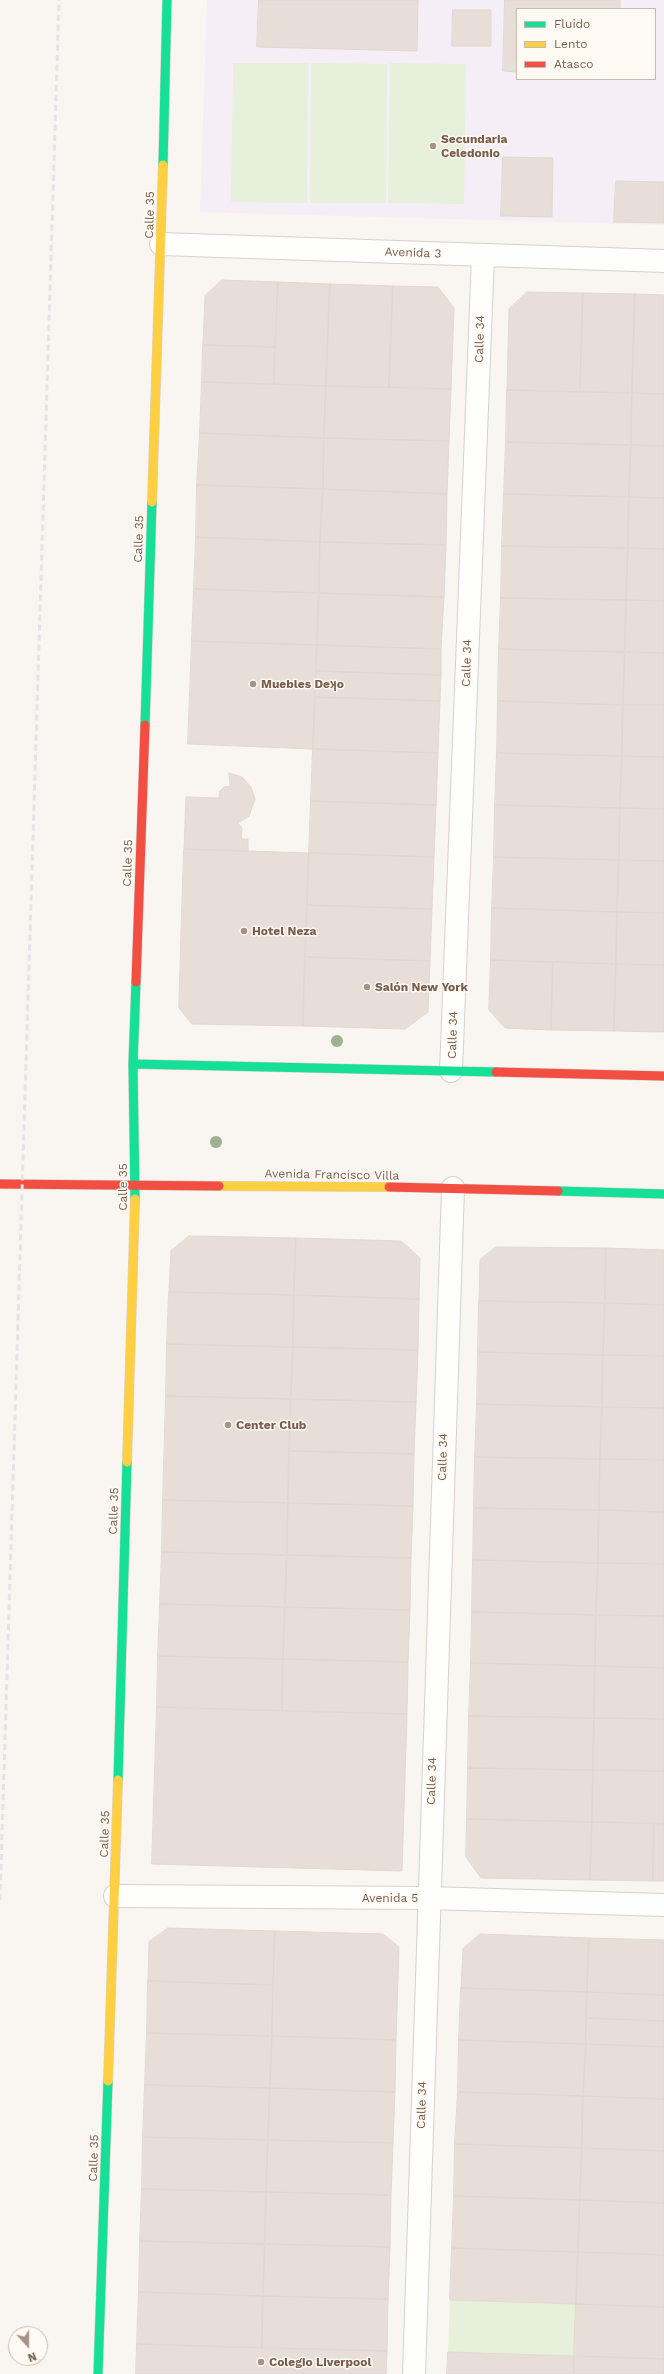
<!DOCTYPE html>
<meta charset="utf-8">
<style>
body{margin:0}
#map{position:relative;width:664px;height:2374px;overflow:hidden;background:#f9f5f0;font-family:"Work Sans",sans-serif}
canvas{display:block}
.legend{position:absolute;left:516px;top:8px;width:140px;height:72px;box-sizing:border-box;background:#fffaf3;border:1px solid #cabbb1;margin:0;padding:5px 7px;list-style:none;font-size:12px;color:#7a5c4d}
.legend li{display:flex;align-items:center;gap:8px;height:20px}
.legend b{width:20px;border:1px solid #cabbb1}
.north{position:absolute;left:8px;top:2326px;width:40px;height:40px;box-sizing:border-box;background:#fffaf3;border:1px solid #cabbb1;border-radius:50%;rotate:159deg;font-size:11px;font-weight:700;line-height:16px;text-align:center;color:#7a5c4d}
.north::after{content:'';display:block;margin:auto;width:14px;height:18px;background:#a69286;clip-path:polygon(50% 0,100% 100%,50% 72%,0 100%)}
</style>
<div id="map">
<canvas width="664" height="2374"></canvas>
<ul class="legend">
<li><b style="height:5px;background:#16e098"></b>Fluido</li>
<li><b style="height:5px;background:#ffcf43"></b>Lento</li>
<li><b style="height:5px;background:#f24e42"></b>Atasco</li>
</ul>
<div class="north">N</div>
</div>
<script>
const context = document.querySelector('canvas').getContext('2d');
context.lineJoin = 'round';
function paint(path, color) {
  context.fillStyle = color;
  context.fill(path, 'evenodd');
}
function trace(path, color, width, dash) {
  context.strokeStyle = color;
  context.lineWidth = width;
  context.lineCap = dash ? 'butt' : 'round';
  context.setLineDash(dash || []);
  context.stroke(path);
}
function label(font, color, halo, rows, align = 'center') {
  context.font = font + ' "Work Sans",sans-serif';
  context.lineWidth = 3;
  context.setLineDash([]);
  context.textBaseline = 'middle';
  context.strokeStyle = halo;
  context.fillStyle = color;
  for (const [text, x, y, turn = 0] of rows) {
    context.save();
    context.translate(x, y);
    context.rotate((+turn || 0) * Math.PI / 180);
    context.textAlign = isNaN(turn) ? turn : align;
    if (halo) context.strokeText(text, 0, 0);
    context.fillText(text, 0, 0);
    context.restore();
  }
}
paint(new Path2D(`
 M207 0H664V225L200 212ZM517 9H655V79H517Z`), '#f6eef6');
paint(new Path2D(`
 M233 63H308L307 203 231 202Z
 M311 63 387 64 386 203H310Z
 M390 63 466 64 464 204 388 203Z
 M450 2300 576 2304 574 2356 448 2352Z`), '#e7f0db');
const building = new Path2D(`
 M259 0H418L417 51 257 47Z
 M505 0H620V9H517V72L503 71Z
 M453 10H491V46H452Z
 M503 157 553 158 552 217 501 216Z
 M616 181 664 182V223L614 222Z
 M222 280 278 282 275 347 203 345 205 296Z
 M278 282 330 284 326 386 274 384Z
 M330 284 393 286 389 387 326 386Z
 M393 286 438 287 454 308 451 389 389 387Z
 M527 292 583 293 580 392 507 390 509 309Z
 M583 293 635 294 632 393 580 392Z
 M635 294 664 295V394L632 393Z
 M203 345 275 347 274 384 202 382Z
 M202 382 326 386 324 438 200 433Z
 M326 386 451 389 449 441 324 438Z
 M507 390 632 393 631 445 506 442Z
 M632 393 664 394V446L631 445Z
 M200 433 324 438 323 489 197 485Z
 M324 438 449 441 447 494 323 489Z
 M506 442 631 445 629 497 504 494Z
 M631 445 664 446V498L629 497Z
 M197 485 323 489 320 542 196 537Z
 M323 489 447 494 446 545 320 542Z
 M504 494 629 497 628 548 502 546Z
 M629 497 664 498V549L628 548Z
 M196 537 320 542 319 593 194 589Z
 M320 542 446 545 444 597 319 593Z
 M502 546 628 548 626 600 501 598Z
 M628 548 664 549V601L626 600Z
 M194 589 319 593 317 645 192 641Z
 M319 593 444 597 441 649 317 645Z
 M501 598 626 600 625 652 499 649Z
 M626 600 664 601V653L625 652Z
 M192 641 317 645 313 749 188 744Z
 M317 645 441 649V675L316 671Z
 M499 649 625 652 623 705 498 701Z
 M625 652 664 653V705H623Z
 M316 671 441 675 440 701 315 697Z
 M315 697 440 701 438 753 313 749Z
 M498 701 623 705 622 756 497 753Z
 M623 705H664V757L622 756Z
 M313 749 438 753 436 805 311 801Z
 M497 753 622 756 620 808 495 805Z
 M622 756 664 757V809L620 808Z
 M229 773 242 777 251 787 255 799 249 816 238 823 242 828 241 839H248V851L184 849 186 797 219 798 220 791 224 787 230 786Z
 M311 801 436 805 434 857 309 853Z
 M495 805 620 808 619 860 494 857Z
 M620 808 664 809V861L619 860Z
 M184 849 309 853 303 1026 192 1024 179 1008Z
 M309 853 434 857 432 909 307 905Z
 M494 857 619 860 617 912 492 908Z
 M619 860 664 861V913L617 912Z
 M307 905 432 909 430 961 305 957Z
 M492 908 617 912 616 964 491 960Z
 M617 912 664 913V965L616 964Z
 M305 957 430 961 428 1012 405 1029 303 1026Z
 M491 960 553 962 551 1030 505 1028 489 1010Z
 M553 962 616 964 614 1031 551 1030Z
 M616 964 664 965V1032L614 1031Z
 M189 1236 296 1238 294 1295 169 1292 171 1251Z
 M296 1238 401 1241 420 1258 419 1299 294 1295Z
 M496 1247 606 1248 605 1303 479 1301 480 1260Z
 M606 1248 664 1250V1305L605 1303Z
 M169 1292 294 1295 293 1347 167 1344Z
 M294 1295 419 1299 418 1350 293 1347Z
 M479 1301 605 1303 603 1355 478 1352Z
 M605 1303 664 1305V1356L603 1355Z
 M167 1344 293 1347 291 1399 166 1396Z
 M293 1347 418 1350 416 1402 291 1399Z
 M478 1352 603 1355 602 1407 477 1404Z
 M603 1355 664 1356V1408L602 1407Z
 M166 1396 291 1399 288 1503 163 1500Z
 M291 1399 416 1402 414 1454 289 1451Z
 M477 1404 602 1407 600 1459 475 1457Z
 M602 1407 664 1408V1460L600 1459Z
 M289 1451 414 1454 413 1506 288 1503Z
 M475 1457 600 1459 599 1510 474 1508Z
 M600 1459 664 1460V1512L599 1510Z
 M163 1500 288 1503 287 1555 162 1552Z
 M288 1503 413 1506 411 1558 287 1555Z
 M474 1508 599 1510 598 1563 473 1560Z
 M599 1510 664 1512V1564L598 1563Z
 M162 1552 287 1555 285 1607 160 1604Z
 M287 1555 411 1558 410 1610 285 1607Z
 M473 1560 598 1563 596 1615 472 1612Z
 M598 1563 664 1564V1616L596 1615Z
 M160 1604 285 1607 283 1659 158 1656Z
 M285 1607 410 1610 408 1662 283 1659Z
 M472 1612 596 1615 595 1666 471 1663Z
 M596 1615 664 1616V1668L595 1666Z
 M158 1656 283 1659 282 1711 157 1707Z
 M283 1659 408 1662 407 1714 282 1711Z
 M471 1663 595 1666 594 1718 469 1716Z
 M595 1666 664 1668V1719L594 1718Z
 M157 1707 407 1714 402 1871 152 1864Z
 M469 1716 594 1718 593 1770 468 1768Z
 M594 1718 664 1719V1771L593 1770Z
 M468 1768 593 1770 592 1822 467 1819Z
 M593 1770 664 1771V1824L592 1822Z
 M467 1819 592 1822 590 1880 481 1878 466 1857Z
 M592 1822 654 1823 653 1881 590 1880Z
 M654 1823 664 1824V1881H653Z
 M168 1928 275 1931 273 1985 148 1981 149 1942Z
 M275 1931 383 1934 399 1947 396 2040 272 2036Z
 M480 1934 589 1938 587 1992 461 1988 463 1949Z
 M589 1938 664 1940V1995L587 1992Z
 M148 1981 273 1985 272 2036 147 2033Z
 M461 1988 587 1992 586 2044 459 2040Z
 M587 1992 664 1995V2021L586 2018Z
 M586 2018 664 2021V2047L586 2044Z
 M147 2033 272 2036 270 2088 145 2085Z
 M272 2036 396 2040 395 2092 270 2088Z
 M459 2040 586 2044 583 2096 458 2092Z
 M586 2044 664 2047V2099L583 2096Z
 M145 2085 270 2088 268 2140 143 2137Z
 M270 2088 395 2092 393 2143 268 2140Z
 M458 2092 583 2096 582 2148 455 2144Z
 M583 2096 664 2099V2151L582 2148Z
 M143 2137 268 2140 266 2192 142 2189Z
 M268 2140 393 2143 391 2195 266 2192Z
 M455 2144 582 2148 580 2200 454 2196Z
 M582 2148 664 2151V2203L580 2200Z
 M142 2189 266 2192 265 2244 140 2241Z
 M266 2192 391 2195 390 2247 265 2244Z
 M454 2196 580 2200 578 2252 452 2248Z
 M580 2200 664 2203V2255L578 2252Z
 M140 2241 265 2244 263 2296 139 2292Z
 M265 2244 390 2247 388 2299 263 2296Z
 M452 2248 578 2252 576 2304 450 2300Z
 M578 2252 664 2255V2307L576 2304Z
 M139 2292 263 2296 262 2348 137 2344Z
 M263 2296 388 2299 387 2351 262 2348Z
 M576 2304 664 2307V2359L574 2356Z
 M137 2344 387 2351 386 2374H136Z
 M448 2352 574 2356V2374H447Z
 M574 2356 664 2359V2374H574Z`);
paint(building, '#e6ded7');
trace(building, '#e2d8d2', 1);
const street = new Path2D(`
 M161 244 664 261
 M451 1071 483 255
 M115 1896 428 1898 664 1905
 M414 2374 453 1188`);
const fast = new Path2D(`
 M163 165 167 0
 M145 725 152 502
 M133 1064 496 1072
 M558 1191 664 1194
 M135 1199 133 1064 136 982
 M118 1780 127 1462
 M98 2374 108 2081`);
const slow = new Path2D(`
 M152 502 163 165
 M219 1186 389 1187
 M127 1462 135 1199
 M108 2081 118 1780`);
const jam = new Path2D(`
 M136 982 145 725
 M496 1072 664 1076
 M0 1184 219 1186
 M389 1187 558 1191`);
trace(street, '#d7d1cb', 24);
trace(fast, '#d9d2cb', 10);
trace(slow, '#d9d2cb', 10);
trace(jam, '#d9d2cb', 10);
trace(street, '#fefefd', 22);
trace(fast, '#16e098', 9);
trace(slow, '#ffcf43', 9);
trace(jam, '#f24e42', 9);
trace(new Path2D(`
 M0 1900 59 0`), '#e6e3e7', 3, [6, 4]);
context.fillStyle = '#9eb190';
for (const [x, y] of [
 [337,1041],
 [216,1142]
]) {
  context.beginPath();
  context.arc(x, y, 6, 0, 2 * Math.PI);
  context.fill();
}
for (const [x, y, r, color] of [
 [433,146,4,"#a69286"],
 [253,684,4,"#a69286"],
 [244,931,4,"#a69286"],
 [367,987,4,"#a69286"],
 [228,1425,4,"#a69286"],
 [261,2362,4,"#a69286"]
]) {
  const dot = new Path2D();
  dot.arc(x, y, r, 0, 2 * Math.PI);
  context.fillStyle = color;
  context.fill(dot);
  trace(dot, '#fffaf3', 1.5);
}
label('bold 12px', '#7a5c4d', '#fffaf3', [
 ["Secundaria",441,139],
 ["Celedonio",441,153],
 ["Muebles Deʞo",261,684],
 ["Hotel Neza",252,931],
 ["Salón New York",375,987],
 ["Center Club",236,1425],
 ["Colegio Liverpool",269,2362]
], 'left');
label('12px', '#7a5c4d', '#fffaf3', [
 ["Calle 35",150,215,-89],
 ["Avenida 3",413,253,2],
 ["Calle 34",480,339,-88],
 ["Calle 35",139,539,-88],
 ["Calle 34",467,663,-88],
 ["Calle 35",128,863,-88],
 ["Calle 34",453,1035,-88],
 ["Avenida Francisco Villa",332,1175,1],
 ["Calle 35",123,1187,-90],
 ["Calle 34",443,1457,-88],
 ["Calle 35",114,1511,-88],
 ["Calle 34",432,1781,-88],
 ["Calle 35",105,1834,-88],
 ["Avenida 5",390,1898],
 ["Calle 34",422,2105,-88],
 ["Calle 35",94,2158,-88]
]);
</script>
